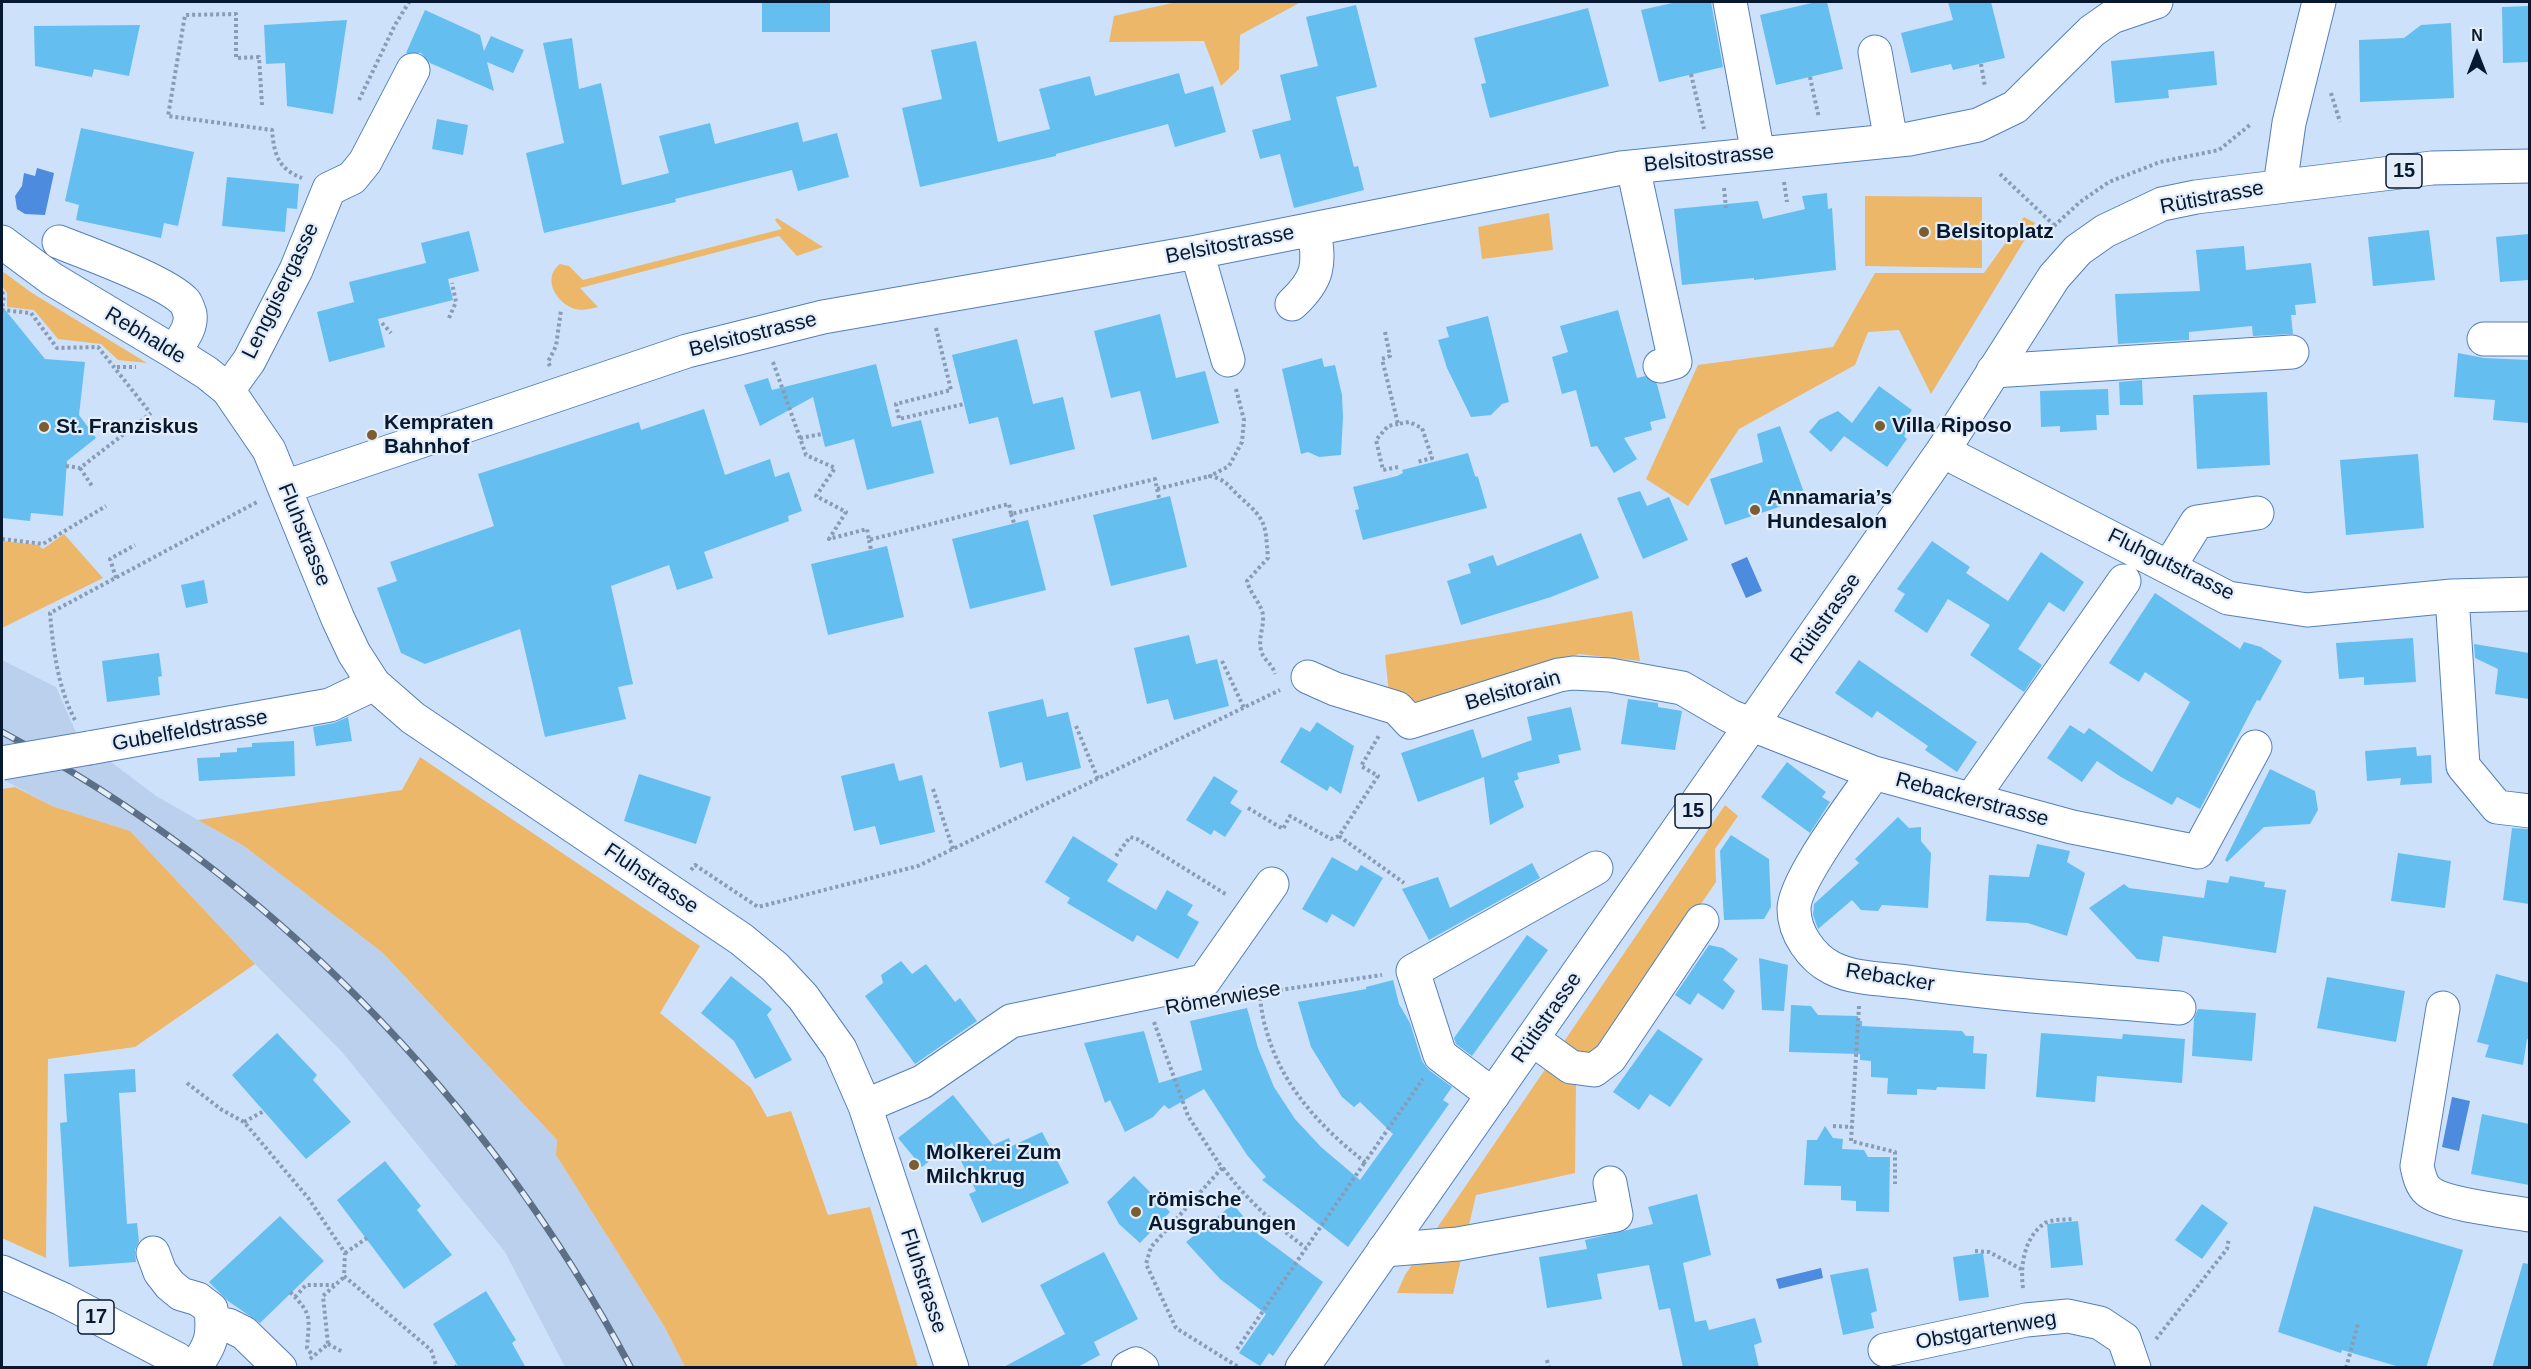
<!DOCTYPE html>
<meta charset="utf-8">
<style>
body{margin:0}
#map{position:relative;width:2531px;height:1369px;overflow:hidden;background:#cde1fb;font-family:Arial,sans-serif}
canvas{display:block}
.frame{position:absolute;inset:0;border:3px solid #071930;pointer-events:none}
.north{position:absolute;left:2447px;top:24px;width:60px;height:60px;-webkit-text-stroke:4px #e3edfa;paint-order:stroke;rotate:0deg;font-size:16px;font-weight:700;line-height:24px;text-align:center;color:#071930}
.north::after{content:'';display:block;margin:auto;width:21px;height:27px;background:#071930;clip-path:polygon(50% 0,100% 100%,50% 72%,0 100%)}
</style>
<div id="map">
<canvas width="2531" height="1369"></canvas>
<div class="frame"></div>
<div class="north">N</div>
</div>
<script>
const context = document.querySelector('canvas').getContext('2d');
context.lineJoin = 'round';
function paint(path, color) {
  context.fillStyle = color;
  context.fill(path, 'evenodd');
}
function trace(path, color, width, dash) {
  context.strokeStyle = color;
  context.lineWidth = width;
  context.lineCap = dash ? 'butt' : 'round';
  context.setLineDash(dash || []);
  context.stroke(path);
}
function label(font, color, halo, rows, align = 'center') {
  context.font = font + ' Arial,sans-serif';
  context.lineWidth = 4.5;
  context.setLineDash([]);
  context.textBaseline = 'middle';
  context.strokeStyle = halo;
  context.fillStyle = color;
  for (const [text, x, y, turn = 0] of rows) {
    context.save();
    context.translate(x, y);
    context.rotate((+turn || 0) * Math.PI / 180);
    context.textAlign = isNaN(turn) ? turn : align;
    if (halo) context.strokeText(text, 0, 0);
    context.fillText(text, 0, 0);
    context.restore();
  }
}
paint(new Path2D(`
 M2 660 56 687 78 737 156 796 244 846 383 953 557 1140 556 1155 664 1326 685 1367H565L505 1252 342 1052 255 964 130 831 52 806 2 779Z`), '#bbd0ed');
paint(new Path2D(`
 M1177 2H1301L1240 35 1239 69 1221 86 1204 41 1109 42 1114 16Z
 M1865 196 1982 197V268L1865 266Z
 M1549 213 1553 250 1482 259 1478 227Z
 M2024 217 2035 223 1931 394 1899 330 1868 332 1855 365 1739 429 1688 506 1646 479 1698 365 1833 347 1875 273H1984Z
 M777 218 823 247 797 256 779 236 580 288 598 307C589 309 579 312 570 307 554 299 543 277 560 264L569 266 583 280 782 229 775 220Z
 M2 271 32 293 147 363 118 360 101 344 58 339 34 310 7 307V293L2 286Z
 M64 534 103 578 2 628V541L38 545 43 549Z
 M1632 611 1640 661 1579 654 1429 705 1389 694 1385 655Z
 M420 757 700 946 660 1013 751 1088 767 1117 791 1111 828 1215 870 1207 918 1367H685L664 1326 556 1155 557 1140 383 953 244 846 198 820 402 790Z
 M15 787 52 806 130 831 255 964 135 1047 48 1059 46 1258 2 1238V789Z
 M1725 805 1738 816 1715 849 1716 882 1576 1085 1575 1173 1476 1195 1453 1294 1397 1293 1405 1275Z`), '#ecb769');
paint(new Path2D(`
 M37 168 54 173 45 215 25 214 17 209 15 196 22 186 24 173 35 176Z
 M1747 557 1762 591 1746 598 1731 564Z
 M2452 1097 2470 1101 2459 1151 2442 1147Z
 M1821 1268 1823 1278 1779 1289 1776 1279Z`), '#4c8bdd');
paint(new Path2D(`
 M762 2H830V32H762Z
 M1677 2H1711L1723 67 1659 82 1641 10Z
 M1816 2H1827L1843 69 1776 85 1760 15Z
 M1948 2H1991L2005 58 1953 70 1951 64 1911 73 1901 33 1953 20Z
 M1356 5 1377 87 1336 97 1354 167 1358 166 1364 190 1294 208 1280 154 1260 159 1252 130 1291 120 1280 75 1318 66 1306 17Z
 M2529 6V62L2503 63 2502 7Z
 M1588 8 1609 86 1490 118 1481 84 1486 83 1474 38Z
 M425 10 480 35 484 51 491 36 524 50 513 73 487 62 494 91 430 63 421 53H406Z
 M347 20 333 114 287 106 285 63 266 64 264 25Z
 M2451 23 2454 98 2360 102 2359 40 2404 38 2421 25Z
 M140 25 129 76 94 69 92 77 35 66 34 26Z
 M572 38 579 89 601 83 622 185 669 173 659 136 710 123 715 144 798 122 803 142 837 133 849 177 798 191 792 170 675 199 676 202 544 233 526 153 564 143 543 43Z
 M976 41 998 142 1050 129 1039 89 1090 76 1095 96 1179 73 1185 94 1213 86 1226 132 1175 147 1168 124 1056 154V156L920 187 902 108 942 99 931 50Z
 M2214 51 2217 85 2168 90 2169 98 2115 103 2111 61Z
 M437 119 468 125 463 155 432 149Z
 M81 128 194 152 178 226 164 223 161 238 76 220 79 205 65 201Z
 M227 177 299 184 297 209 287 208 285 232 222 226Z
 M1827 193 1828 209 1832 208 1836 270 1754 280V278L1682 285 1674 209 1758 201 1763 219 1805 209 1802 196Z
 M2429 230 2435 280 2373 286 2368 237Z
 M469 231 479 271 448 279 453 300 378 319 385 347 329 362 317 312 354 302 349 282 426 263 421 243Z
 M2529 234V280L2500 282 2496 237Z
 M2244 246 2246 270 2311 263 2316 303 2295 305 2296 315H2291L2293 334 2253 336 2252 326 2189 332V340L2118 344 2115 294 2200 291 2196 250Z
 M2 306 45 359 85 362 79 415 96 438 67 461 63 516 31 513 30 521 2 518Z
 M1618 310 1637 378 1645 376 1657 384 1666 418 1650 422 1652 430 1624 438 1637 459 1614 473 1597 446 1591 447 1576 390 1562 394 1552 357 1568 352 1560 326Z
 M1160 314 1176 378 1205 371 1219 423 1152 440 1140 391 1111 398 1094 331Z
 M1488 316 1509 402 1502 404 1491 415 1471 417 1447 368 1438 340 1449 337 1446 327Z
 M1017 339 1033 404 1063 397 1075 449 1010 465 998 417 969 424 952 355Z
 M2458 353 2484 358 2529 360V423L2493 420 2495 400 2454 397Z
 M1322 358 1324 367 1335 365 1342 395 1343 417 1341 455 1319 457 1308 452 1301 454 1282 369Z
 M876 364 892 427 921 420 934 473 867 490 854 439 825 447 813 397 760 426 744 385 768 378 772 390Z
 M2142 380 2143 405H2120L2119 382Z
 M1879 386 1912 410 1907 417 1914 422 1904 436 1907 439 1887 467 1844 436 1831 452 1809 432 1819 420 1838 411 1852 423Z
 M2108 389 2109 415H2096L2097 430 2060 432V426L2041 427 2040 391Z
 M2267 392 2270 465 2197 469 2193 395Z
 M704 409 725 475 770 459 775 477 789 472 802 511 788 516 789 521 704 552 713 578 677 590 669 565 611 586 633 684 618 687 626 719 545 737 520 629 425 664 401 653 377 588 397 581 390 562 494 526 478 474 639 422 641 430Z
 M1780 426 1806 498 1725 525 1710 479 1763 462 1757 434Z
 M1468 453 1475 476 1478 477 1487 508 1363 540 1355 510 1359 509 1353 487 1397 476 1403 473 1402 470Z
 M2418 454 2424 528 2346 535 2340 460Z
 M1640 491 1647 506 1669 497 1688 540 1643 559 1617 498Z
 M1170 496 1187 567 1111 586 1093 515Z
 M1028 520 1046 590 970 609 952 539Z
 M1581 533 1599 578 1551 597 1461 625 1447 581 1471 573 1468 564 1493 555 1497 566Z
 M1932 541 1970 567 1966 573 2008 601 2041 552 2084 582 2064 612 2049 602 2018 649 2042 665 2024 692 1970 655 1990 625 1948 599 1927 633 1894 611 1905 594 1897 589Z
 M887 546 904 617 828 635 811 564Z
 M204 580 208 603 186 608 181 585Z
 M2155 593 2240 649 2244 642 2261 647 2282 661 2260 701 2257 700 2200 809 2177 797 2172 805 2121 777 2097 761 2082 782 2047 758 2070 725 2084 734 2089 728 2152 772 2190 702 2145 672 2139 682 2109 663Z
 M1189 635 1196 664 1217 659 1229 706 1174 720 1168 699 1147 704 1134 648Z
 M2413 638 2416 682 2364 685V677L2339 679 2336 643Z
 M2474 644 2529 653V699L2495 694 2498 669 2475 658Z
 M159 653 162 676 158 677 160 695 107 702 102 661Z
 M1859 660 1977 742 1957 772 1925 750 1928 746 1877 711 1872 718 1835 693Z
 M1043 699 1047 717 1068 712 1081 768 1026 781 1022 762 1000 768 988 712Z
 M1628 699 1658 703V707L1682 711 1675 750 1621 744Z
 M1571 707 1581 750 1558 755 1560 763 1517 773 1519 779 1514 781 1524 807 1490 825 1484 777 1418 802 1401 753 1473 729 1482 758 1532 740 1527 717Z
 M348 717 352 741 316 746 313 727 334 723Z
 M1317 722 1354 746 1341 794 1330 786 1327 791 1280 762 1301 727 1310 732Z
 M294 741 295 776 199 781 197 758 220 757V753L237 752V748L252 747V743Z
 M2416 747 2417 756 2431 755 2432 783 2400 785 2401 778 2367 781 2365 751Z
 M1787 762 1826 792 1822 797 1830 802 1810 833 1761 797Z
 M894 763 899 781 922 775 935 832 880 845 875 826 854 831 841 776Z
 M2270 769 2315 791 2318 810 2310 824 2264 827 2227 862 2225 860Z
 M639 774 711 797 696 844 624 821Z
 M1214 776 1238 791 1230 803 1242 811 1225 837 1214 830 1211 835 1186 820Z
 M1898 817 1909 828 1921 827V841L1931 853 1928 908 1882 905 1878 911 1861 910 1852 900 1818 929 1813 915 1814 904 1859 863 1855 859Z
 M2512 828 2529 829V904L2503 900Z
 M1731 835 1769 859 1771 907 1764 919 1724 920 1720 851Z
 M1073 836 1118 864 1107 881 1156 910 1167 890 1193 905 1187 915 1199 922 1178 959 1137 935 1133 942 1067 903 1070 898 1045 882Z
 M2037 844 2070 851 2067 862 2085 873 2067 936 2028 923 1986 921 1989 875 2029 877Z
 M2398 853 2451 861 2445 908 2391 901Z
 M1332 857 1357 871 1361 865 1383 878 1354 927 1332 914 1327 923 1302 909Z
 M1532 863 1540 878 1429 940 1402 889 1438 877 1450 908Z
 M2230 876 2265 882 2264 887 2286 890 2276 953 2163 936 2159 962 2137 959 2089 908 2124 884 2129 888 2204 898 2207 880 2228 883Z
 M1527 935 1548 950 1472 1056 1456 1044 1454 1038Z
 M1709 945 1723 948 1738 959 1723 980 1735 991 1723 1010 1698 993 1690 1005 1675 995Z
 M1759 958 1788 965 1784 1011 1762 1010Z
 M901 961 912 974 926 964 955 1002 960 998 977 1021 915 1064 865 996 883 983 881 975Z
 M2496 974 2529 983V1040L2527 1039 2523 1065 2485 1057 2489 1045 2477 1042Z
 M731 976 772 1009 767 1015 792 1060 755 1079 734 1041 701 1013Z
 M2327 977 2405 991 2396 1042 2317 1028Z
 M1393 980 1399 1004 1410 1023 1422 1061 1429 1070 1452 1087 1443 1100 1449 1104 1348 1247 1262 1180 1266 1177 1247 1155 1204 1089 1169 1109 1164 1105 1153 1117 1125 1132 1110 1100 1105 1103 1084 1043 1144 1031 1159 1083 1202 1070 1190 1021 1247 1008 1258 1048 1274 1087 1295 1119 1321 1147 1360 1180 1393 1134 1360 1102 1354 1107 1342 1097 1311 1047 1298 1002 1366 989V987Z
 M1791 1005 1811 1006 1818 1015 1858 1016V1021H1862V1026L1962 1031 1966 1036H1974L1973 1053 1987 1054 1985 1089 1937 1087 1936 1090 1917 1089V1095L1887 1094 1888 1078 1871 1077V1061L1860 1060V1054L1789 1052Z
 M2198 1009 2256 1013 2252 1061 2192 1056 2194 1018Z
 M1658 1029 1703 1059 1670 1107 1650 1094 1639 1110 1613 1092Z
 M277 1033 317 1075 313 1080 351 1122 306 1159 232 1075Z
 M2041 1033 2122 1039 2123 1034 2185 1039 2182 1083 2097 1076 2095 1102 2036 1097Z
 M135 1069 136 1092 119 1093 127 1224 137 1223 139 1241 135 1250 136 1262 69 1267 60 1123 67 1122 64 1074Z
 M953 1095 993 1145 1009 1138 1012 1146 1042 1132 1069 1183 982 1223 969 1194 976 1191 952 1143 922 1167 898 1138Z
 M2482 1114 2529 1124V1185L2471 1174Z
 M1825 1126 1833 1138 1843 1139 1842 1149 1864 1150 1868 1157H1890L1889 1212 1856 1211V1201L1841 1200V1186L1804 1185 1807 1140H1817Z
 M385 1161 421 1206 417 1210 452 1255 404 1289 337 1200Z
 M1134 1176 1170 1212 1140 1243 1119 1224 1107 1202Z
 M1697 1194 1711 1255 1683 1263 1695 1322 1706 1320 1709 1330 1755 1318 1762 1342 1754 1345 1759 1368H1683L1670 1308 1659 1310 1649 1265 1597 1274 1602 1299 1547 1308 1539 1257 1587 1249 1585 1240 1653 1224 1648 1207Z
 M1233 1204 1258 1234 1323 1282 1273 1356 1269 1353 1260 1366 1239 1353 1266 1314 1220 1279 1186 1242Z
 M2202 1204 2228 1223 2202 1259 2175 1240Z
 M2314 1206 2463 1250 2426 1368H2403L2342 1350 2341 1353 2278 1332Z
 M280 1216 324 1261 260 1323 228 1301 209 1282Z
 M2078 1221 2083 1265 2051 1268 2047 1224Z
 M1104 1252 1138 1319 1094 1342 1100 1355 1076 1368H1002L1065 1334 1040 1285Z
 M1983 1253 1989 1297 1959 1301 1953 1257Z
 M2523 1263 2529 1264V1368H2492Z
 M1868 1268 1877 1311 1871 1313 1874 1328 1843 1335 1830 1275Z
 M486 1291 516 1340 512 1343 526 1368H459L433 1324Z`), '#65bef0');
const minor = new Path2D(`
 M1730 2 1758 154
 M1875 52 1891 141
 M1633 167 1675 362 1660 366
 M2280 186 2289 123 2319 2
 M2 242 52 279 174 352 207 373 228 390 269 450 338 619 354 653 374 684 413 718 741 939 775 967 803 997 840 1049 865 1106 952 1368
 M59 242C87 253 168 282 185 302 187 304 189 311 190 314 192 329 181 340 174 352
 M1197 252 1228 360
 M1292 304C1319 279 1320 265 1314 229
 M2484 339H2530
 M1993 371 2292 352
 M228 390 249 361 296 270 329 189 352 178 365 162 413 70
 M1944 449 1958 459 2228 598 2307 610 2452 596 2530 594
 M285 487 687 351 823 317 1197 252 1621 168 1909 139 1978 125 2015 107 2092 31 2112 17 2156 2
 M2169 567 2197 522 2257 513
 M2452 596 2463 766 2497 807 2530 811
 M1308 677 1335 689 1397 708 1410 722 1559 675 1573 673 1610 675 1682 688 1730 716 1874 773 2072 827 2198 852 2255 747
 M89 748 330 705 374 684
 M1874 773C1855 801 1794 880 1794 909 1794 933 1812 958 1832 968 1853 979 1884 979 1908 982 1998 995 2089 1000 2179 1008
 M1972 798 2124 581
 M2443 1008 2417 1166C2419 1175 2421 1185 2428 1191 2444 1205 2507 1211 2530 1215
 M1532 1039 1571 1067 1594 1070 1610 1058 1702 921
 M1493 1095 1440 1055 1413 971 1596 868
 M865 1106 922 1082 1011 1021 1204 981 1272 884
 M1384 1250 1458 1244 1616 1215 1610 1183
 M153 1253 160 1272 170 1285 181 1294 198 1299 211 1309C214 1338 211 1344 195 1368
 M213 1328 228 1325 244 1333 280 1368
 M1885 1350 2026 1320 2068 1316 2100 1323 2124 1339 2134 1368
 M1128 1368 1136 1364 1142 1368`);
const major = new Path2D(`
 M2 1272 62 1299 177 1359 187 1368
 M1302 1368 1944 449 2054 277 2078 250 2105 231 2162 204 2196 197 2432 168 2530 166`);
trace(minor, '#537fba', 35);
trace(major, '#537fba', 35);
trace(new Path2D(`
 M1981 64 1985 87
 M1691 74 1704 129
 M1810 77 1819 118
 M2331 93 2340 122
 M359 100 395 25 409 2
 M262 105 259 57 236 58V14L185 15 168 116 272 130C274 154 278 169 302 178
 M2000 174 2055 226
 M1784 182 1787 202
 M1724 188 1726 208
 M2054 226 2080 202 2109 182 2160 162 2219 150 2251 124
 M2 292 4 295 2 310 31 313 57 348 98 347 148 410
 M449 318 456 302 452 283
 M382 323 391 333
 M936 328 951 390 896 404 899 419 964 404
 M1385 332 1390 356 1382 359 1398 424 1409 422 1422 428 1432 458 1417 462
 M773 362 806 455 835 468 816 496 846 512 829 539 867 529 869 540 1009 504 1011 514 1155 479 1157 489 1210 476
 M550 366 548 362 556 346 561 310
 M117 367H136
 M1236 389 1244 420 1242 442 1229 466 1210 476C1227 480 1228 486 1240 497 1267 521 1265 523 1268 558L1247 581C1250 594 1262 604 1263 616 1264 627 1258 638 1261 650 1263 660 1273 664 1275 674
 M800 438 822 434
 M66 466 80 468 151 413
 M1398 467 1383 470 1376 440 1388 426 1398 424
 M80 468 92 486
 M1157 489 1159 498
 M1011 514 1014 523
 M2 539 43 544 106 506
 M869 540 871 550
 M116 578 110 559 135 545
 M1222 661 1244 708
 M75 720C58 688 53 649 50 613L257 502
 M1076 726 1098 779
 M933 789 953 849
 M1248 808 1283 829 1290 816 1331 839 1339 836 1378 776 1361 766 1380 734
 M1339 836 1404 883
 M1116 856 1130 837 1137 839 1227 895
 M691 870 695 865 758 907 918 866 1280 690
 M1259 992C1261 1004 1262 1017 1266 1029 1281 1085 1320 1127 1365 1162L1423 1079
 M1232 997 1382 975
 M1859 1006 1851 1141 1895 1152V1184
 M1154 1022 1188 1116 1222 1168 1151 1247 1146 1264 1176 1328 1240 1368
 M187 1083 222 1110 244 1122 309 1199 345 1253 344 1276 431 1350 437 1368
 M244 1122 264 1111
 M1833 1126 1852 1127
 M1223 1168C1247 1200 1274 1224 1306 1248
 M1975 1251 1989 1252 2021 1269
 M345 1253 367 1238
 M2023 1288C2020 1266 2024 1237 2045 1223 2052 1219 2065 1220 2073 1219
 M290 1292C313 1315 309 1317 307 1348L313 1356
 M295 1297 306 1285H334
 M2156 1339 2227 1249 2229 1238
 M328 1344 343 1352
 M1237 1349 1365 1162
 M310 1359 328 1344 323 1296 344 1277
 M1547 1360 1549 1368
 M455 1368 458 1365
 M2346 1368 2358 1324`), '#899cb5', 4, [3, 3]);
trace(minor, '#fff', 33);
trace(major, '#fff', 33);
const rail = new Path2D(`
 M2 732C270 876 488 1099 631 1368`);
trace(rail, '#5c6f87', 7);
trace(rail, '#e3edfa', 4.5, [14]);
const minorBridge = new Path2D(`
 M2 763 89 748`);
trace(minorBridge, '#537fba', 35, []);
trace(minorBridge, '#fff', 33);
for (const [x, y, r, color] of [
 [1924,232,6,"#7a5d30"],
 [1880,426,6,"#7a5d30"],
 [44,427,6,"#7a5d30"],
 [372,435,6,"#7a5d30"],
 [1755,510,6,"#7a5d30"],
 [914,1165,6,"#7a5d30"],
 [1136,1212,6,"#7a5d30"]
]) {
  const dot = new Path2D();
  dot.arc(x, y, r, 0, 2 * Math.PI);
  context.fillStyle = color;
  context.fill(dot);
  trace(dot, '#e3edfa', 2);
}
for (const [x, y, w] of [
 [2404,171,36],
 [1693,811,36],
 [96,1317,36]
]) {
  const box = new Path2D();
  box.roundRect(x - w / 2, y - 17, w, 34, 4.5);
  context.fillStyle = '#e3edfa';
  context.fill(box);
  trace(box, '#071930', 1.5);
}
label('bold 20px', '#071930', null, [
 ["15",2404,171],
 ["15",1693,811],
 ["17",96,1317]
]);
label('21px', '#071930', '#e3edfa', [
 ["Belsitostrasse",1709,159,-6],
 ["Rütistrasse",2212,198,-11],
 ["Belsitostrasse",1230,245,-11],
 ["Lenggisergasse",281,291,-64],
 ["Belsitostrasse",753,335,-14],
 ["Rebhalde",145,336,31],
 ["Fluhstrasse",304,535,68],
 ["Fluhgutstrasse",2171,565,26],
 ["Rütistrasse",1826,619,-55],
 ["Belsitorain",1513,691,-16],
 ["Gubelfeldstrasse",190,731,-10],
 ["Rebackerstrasse",1972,800,15],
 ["Fluhstrasse",651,879,34],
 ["Rebacker",1890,978,9],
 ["Römerwiese",1223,999,-10],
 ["Rütistrasse",1547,1018,-55],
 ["Fluhstrasse",923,1281,72],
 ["Obstgartenweg",1986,1331,-10]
]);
label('bold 21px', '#071930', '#e3edfa', [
 ["Belsitoplatz",1936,232],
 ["Kempraten",384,423],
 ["Bahnhof",384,447],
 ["Villa Riposo",1892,426],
 ["St. Franziskus",56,427],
 ["Annamaria’s",1767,498],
 ["Hundesalon",1767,522],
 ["Molkerei Zum",926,1153],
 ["Milchkrug",926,1177],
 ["römische",1148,1200],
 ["Ausgrabungen",1148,1224]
], 'left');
</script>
